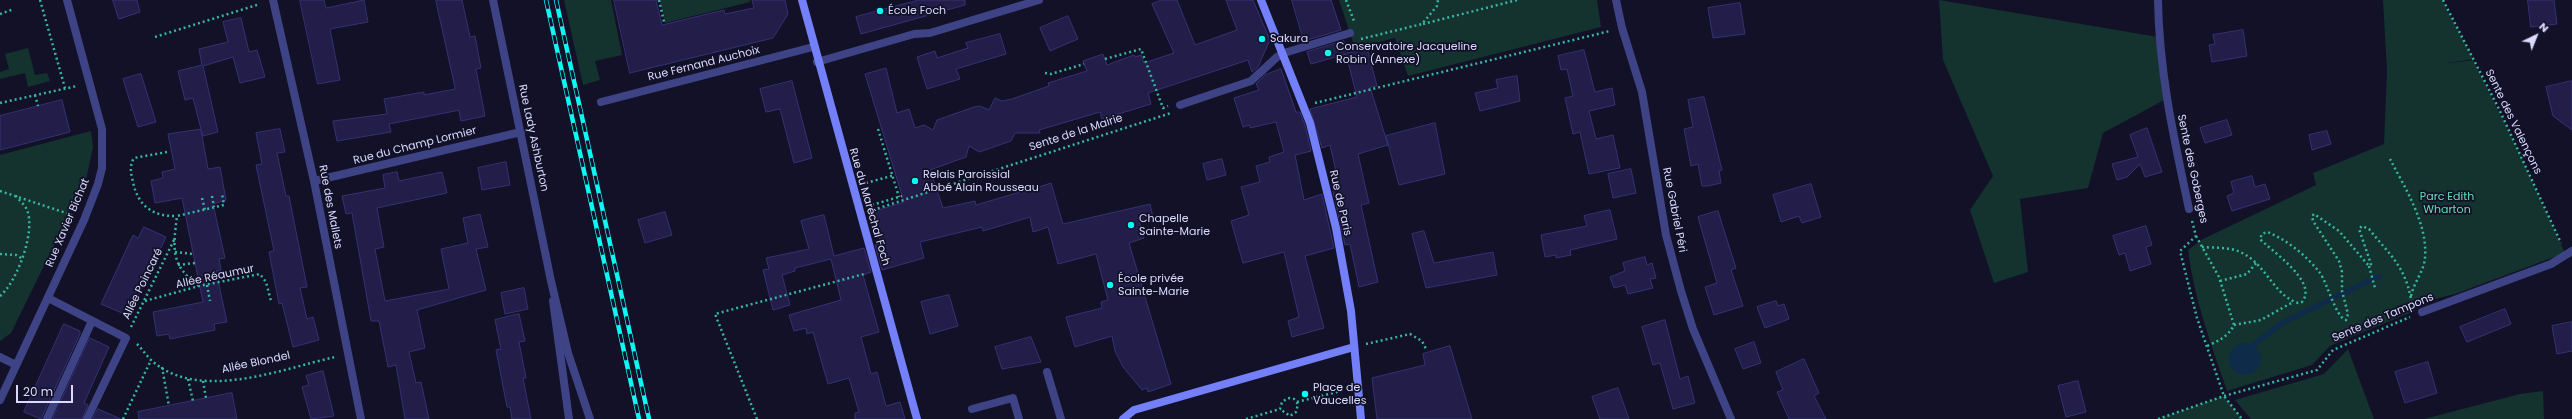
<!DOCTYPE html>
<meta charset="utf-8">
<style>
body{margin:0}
#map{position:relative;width:2572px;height:419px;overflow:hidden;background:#121128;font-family:Poppins,sans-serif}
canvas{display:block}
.north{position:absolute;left:2516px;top:16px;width:40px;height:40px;-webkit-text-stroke:3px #121128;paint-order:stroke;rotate:43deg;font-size:11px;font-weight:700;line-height:16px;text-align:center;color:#dadafe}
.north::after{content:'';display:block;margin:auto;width:14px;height:18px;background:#dadafe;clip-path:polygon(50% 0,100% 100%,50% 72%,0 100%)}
.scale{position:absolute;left:16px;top:385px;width:57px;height:18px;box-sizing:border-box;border:2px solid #dadafe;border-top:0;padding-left:5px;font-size:12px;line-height:14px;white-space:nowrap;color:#dadafe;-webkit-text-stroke:3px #121128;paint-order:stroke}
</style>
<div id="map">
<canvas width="2572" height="419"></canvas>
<div class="north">N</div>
<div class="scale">20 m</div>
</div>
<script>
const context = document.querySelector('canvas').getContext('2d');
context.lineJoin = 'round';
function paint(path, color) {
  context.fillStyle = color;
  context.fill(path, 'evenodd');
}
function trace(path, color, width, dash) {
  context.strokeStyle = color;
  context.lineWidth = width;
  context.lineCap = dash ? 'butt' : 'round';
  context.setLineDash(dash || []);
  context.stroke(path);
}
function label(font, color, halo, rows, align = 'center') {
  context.font = font + ' Poppins,sans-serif';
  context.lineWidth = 3.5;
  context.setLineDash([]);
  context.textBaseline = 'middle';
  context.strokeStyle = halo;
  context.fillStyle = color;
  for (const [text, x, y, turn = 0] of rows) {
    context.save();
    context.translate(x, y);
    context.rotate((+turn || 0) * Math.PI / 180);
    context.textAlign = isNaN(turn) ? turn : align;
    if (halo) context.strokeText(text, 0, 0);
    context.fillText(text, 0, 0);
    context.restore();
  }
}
paint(new Path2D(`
 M564 0H611L622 55 595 61 600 80 583 85Z
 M660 0H750V2L665 23Z
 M1339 0H1597L1601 27 1408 76 1395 38 1355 48Z
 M1939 0 2158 37 2166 99 2103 133 2088 188 2020 199 2028 272 1994 283 1970 210 1993 176 1943 60Z
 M2383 0H2442L2473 59 2443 64 2473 60 2516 146 2565 253 2455 294 2419 303 2414 311 2330 346 2312 365 2227 391C2211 344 2194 299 2188 250L2203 239 2316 185 2313 173 2384 144 2387 71Z
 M28 48 35 75 47 73 50 81 28 87 25 73 0 79V72L9 69 5 54Z
 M91 131 93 147 86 180 11 333 0 341V155Z
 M2348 349 2374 419H2251L2235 400 2324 374Z
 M2543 391 2544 419H2424L2520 394Z
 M2224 396 2242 419H2158Z`), '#14322e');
paint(new Path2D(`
 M2229 359a16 16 0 1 1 32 0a16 16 0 1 1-32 0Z`), '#0f2b4a');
trace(new Path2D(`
 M2253 345 2282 323 2379 276`), '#0f2b4a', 5.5);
const building = new Path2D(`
 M113 0H137L140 12 119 19Z
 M300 0H324L326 8 364 0 368 22 330 29 340 80 318 84Z
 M436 0H462L470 37 475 36 481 68 476 69 485 116 461 121 459 110 455 111 389 124 391 132 337 141 333 121 387 114 384 99 424 92V95L455 89Z
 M614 0H656L662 25 724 10 725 14 754 8 752 0H785L788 14 773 38 630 73Z
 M919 0H965V5L861 34 856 17Z
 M1162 0H1177L1195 45 1237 30 1226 0H1253L1270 40 1258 67 1252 72 1248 60 1148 93 1151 104 1102 119 1100 112 1039 130 1040 133H1015L1011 141 979 152 969 146 966 157 930 170 943 208 975 201 976 205 1020 192 1019 188 1034 184 1036 188 1051 183 1063 224 1150 204 1153 217 1139 221 1144 238 1129 243 1171 384 1148 392 1147 388 1142 390 1123 367 1115 351 1112 336 1075 347 1066 317 1102 308 1101 302 1108 300 1096 254 1058 264 1048 227 1033 232 1030 217 983 231 982 227 920 242 924 258 882 270 875 245 881 243 872 212 904 202 865 74 886 68 897 113 909 109 915 128 924 125 933 130 937 120 974 107 980 106 989 110 995 98 1002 101 1012 99 1049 86 1048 83 1087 71 1083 61 1103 54 1107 65 1134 55 1135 57 1141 55 1144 63 1174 53 1152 4Z
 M1292 0H1331L1341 30 1304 41Z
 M2528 0H2554L2557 24 2531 27Z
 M1740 3 1745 34 1713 38 1708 8Z
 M1068 16 1078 39 1050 51 1040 28Z
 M241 18 249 52 257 50 265 77 240 83 233 57 203 66 218 132 203 136 201 130 208 169 220 167 226 200 213 204 225 258 219 259 221 270 216 271 227 322 214 324 215 330 170 339 169 334 157 336 153 312 203 302 182 198 155 203 151 181 163 178 162 172 175 169 168 134 201 129 193 98 185 100 178 71 202 65 199 49 228 42 223 22Z
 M2243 30 2247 56 2212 62 2209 45 2215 44 2213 35Z
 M1000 34 1006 54 956 69 960 79 927 89 917 57 935 51 937 58 968 48 966 43Z
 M1344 41 1348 53 1367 48 1377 86 1370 87 1388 145 1358 154 1369 203 1361 205 1378 282 1359 287 1350 244 1345 245 1333 191 1340 189 1330 145 1322 148 1310 109 1357 97 1346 54 1311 64 1307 52Z
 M1584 50 1595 92 1612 88 1615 105 1589 111 1596 139 1613 135 1620 168 1589 174 1580 132 1573 134 1565 98 1573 96 1567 69 1561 70 1558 56Z
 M1281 69 1296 112H1300L1305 125 1311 151 1295 155 1304 200 1322 194 1334 248 1305 256 1324 328 1292 337 1288 321 1299 317 1284 252 1243 263 1231 221 1249 215 1241 187 1260 182 1256 166 1270 162 1269 157 1284 152 1276 122 1250 128V125L1243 127 1234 98 1259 90 1256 84 1265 75Z
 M141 74 156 122 138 127 123 79Z
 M1517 76 1520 101 1480 111 1475 93 1498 88 1496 80Z
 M792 81 812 158 794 163 780 109 766 112 760 89Z
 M2572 81V130L2553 116 2546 87Z
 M1704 97 1722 170 1719 171 1721 183 1708 186H1702L1698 164 1691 166 1684 129 1693 127 1688 100Z
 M62 100 70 132 0 150V116Z
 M2227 120 2232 135 2205 143 2200 128Z
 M1435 123 1445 174 1399 185 1386 136Z
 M2147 128 2162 172 2145 177 2140 164 2127 177 2117 180 2112 164 2138 157 2130 135Z
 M280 129 285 152 277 153 286 196H289L307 287 300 288 307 319 313 317 319 340 293 347 282 303 279 304 269 252 274 251 256 165 262 164 256 133Z
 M2327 131 2331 144 2312 150 2309 135Z
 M1222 159 1226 175 1207 180 1203 164Z
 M506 162 510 185 482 190 478 168Z
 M1631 169 1636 193 1613 198 1608 174Z
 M397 172 399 181 442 172 447 193 377 208 384 247 375 249 385 301 449 289 441 249 468 243 463 218 480 214 488 247 476 249 486 290 417 310 425 348 409 352 416 383 421 382 429 419H405L396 365 388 367 379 321H371L352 213 346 214 342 196 385 188 383 175Z
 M2252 176 2255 187 2265 184 2270 199 2232 211 2227 196 2234 193 2231 182Z
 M1811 184 1821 217 1802 223 1799 216 1781 222 1773 195Z
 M1610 210 1617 239 1570 250 1571 255 1556 258V255L1545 257 1541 235 1587 226 1584 216Z
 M1718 211 1736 268 1731 270 1743 306 1714 315 1705 287 1717 283 1698 217Z
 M665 212 672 235 645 243 638 220Z
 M824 215 834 256 864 248 871 272 863 275 879 332 861 337 871 374 877 372 886 406 900 402 905 419H855V413L859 412 849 378 828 384 813 332 807 334 806 328 794 331 789 315 841 300 831 259 795 268V271L782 275 790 305 773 310 763 270 769 269 766 258 809 249 801 221Z
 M2146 226 2152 245 2146 247 2151 264 2130 271 2125 253 2119 255 2113 236Z
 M144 227 166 237 129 316 101 304 133 235 138 238Z
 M1424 231 1434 263 1493 252 1497 275 1426 288 1412 234Z
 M1645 257 1647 265 1652 263 1656 278 1650 279 1653 288 1628 294 1625 285 1614 288 1610 277 1625 271 1623 263Z
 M524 288 528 309 505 314 501 293Z
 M949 295 958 326 930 334 921 302Z
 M1776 301 1778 306 1784 304 1789 319 1765 328 1757 307Z
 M2505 309 2511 324 2467 342 2460 327Z
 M519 314 525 341 519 342 526 378H523L531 419H512L510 407H507L496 350 501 349 495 320Z
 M1665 320 1680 379 1688 376 1695 403 1673 409 1660 363 1653 365 1642 327Z
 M2572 322V351L2557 354 2552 326Z
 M64 324 80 331V334L41 419 24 412Z
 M1031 337 1041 362 1002 369 995 347Z
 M90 338 109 347 84 403 88 405 82 419H53Z
 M1754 342 1761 363 1743 369 1735 349Z
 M1450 346 1472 419H1377L1372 378 1425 365 1423 354Z
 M1804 359 1819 393 1814 396 1826 419H1789L1777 392 1783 390 1776 372Z
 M2428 362 2437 393 2405 403 2395 372Z
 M323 371 334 416 311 419 302 387 309 385 306 376Z
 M2078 381 2086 412 2066 417 2058 386Z
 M1618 388 1629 419H1600L1592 397Z
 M232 393 237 419H139L138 412Z
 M98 409 121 419H93Z`);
paint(building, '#221e49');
trace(building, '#363174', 1);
trace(new Path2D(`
 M40 0 65 88
 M659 0 664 22
 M1346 0 1354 21
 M2443 0 2499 109 2561 243
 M0 14 14 9
 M1423 24 1517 0
 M155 37 260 4
 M1361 39 1422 24 1437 6 1438 0
 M1105 59 1141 49 1163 108 1168 106
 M1045 73 1051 74 1084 64
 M35 95 38 106
 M0 103 77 86
 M1315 103 1610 31
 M878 129 899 197
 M167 152 134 158C129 166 131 173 133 182 138 206 153 217 177 216
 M2390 159C2405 188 2428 224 2425 258 2424 271 2414 282 2411 296
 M866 183 895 175
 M0 191 72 215
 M212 196 214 207
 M202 198 205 210
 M872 205 902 196
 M873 210 1171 113
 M2192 221 2196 236 2180 251 2197 318 2224 396 2242 419
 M2196 236 2219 277 2234 325C2228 337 2218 341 2207 346
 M2202 247C2214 248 2230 247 2240 252 2266 263 2273 295 2298 303L2302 302C2319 282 2270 250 2260 239L2262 234 2267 232C2286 239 2307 256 2320 273 2327 282 2336 318 2346 320L2348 314 2342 291V272L2339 261 2313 221 2312 216 2314 214 2339 231 2369 266 2371 264 2359 229 2362 226 2369 229C2389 254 2405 266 2411 299
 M175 252 193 254
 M0 254 16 255 21 258
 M178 265 195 263
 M2369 266 2375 288
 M2220 281 2247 274 2257 262
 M207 285 210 301
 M199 286C170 265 173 249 177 216L224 205 222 194
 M0 296C17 282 36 231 27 210 25 205 19 200 15 195
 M145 301 199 286 260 274 266 282 271 301
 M2234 325 2261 320 2293 302
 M131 327 175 238
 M137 344C142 349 146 355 151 360 198 403 281 369 335 357
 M1366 344 1410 334 1422 341 1426 349
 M162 367 169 406
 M188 379 193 401
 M203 381 206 398
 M1297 402 1345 390
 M123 419 151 360
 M757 419 715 314 864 274
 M1246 419 1280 409 1282 402 1288 398 1294 399 1298 404 1296 412 1290 416 1280 409
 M2158 419 2224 396 2317 370 2333 350 2410 317`), '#35b7a0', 2.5, [2, 3]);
trace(new Path2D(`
 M1180 105 1251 81 1277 57 1284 53 1350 33
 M48 298 126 338 87 419
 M553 301 569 419
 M1047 372 1061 419
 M972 409 1013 398 1019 419
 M47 419 92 321`), '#3e4386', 8);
trace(new Path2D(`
 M273 0 314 181 361 419
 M493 0 551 281 568 353 590 419
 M1616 0 1622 28 1642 92 1666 235 1681 291 1693 329 1731 419
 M2158 0C2159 72 2174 139 2189 209
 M817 62 914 34 930 33 1039 0
 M601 102 813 47
 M314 181 521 132
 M2422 312 2551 264 2572 251
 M0 357 16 365
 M0 400 84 220 98 184 102 168V129L67 0`), '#3e4386', 8);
trace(new Path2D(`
 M802 0 917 419
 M1261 0 1310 123 1336 228 1351 311 1361 419
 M1123 419 1134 410 1354 347`), '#7480fa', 8);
const rail = new Path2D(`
 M546 0 639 419
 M556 0 649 419`);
trace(rail, '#0df7f4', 4.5);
trace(rail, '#121128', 3, [9]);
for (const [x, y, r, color] of [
 [880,11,4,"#0df7f4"],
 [1262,39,4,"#0df7f4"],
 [1328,53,4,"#0df7f4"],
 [915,181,4,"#0df7f4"],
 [1131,225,4,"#0df7f4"],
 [1110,285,4,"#0df7f4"],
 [1305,394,4,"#0df7f4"]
]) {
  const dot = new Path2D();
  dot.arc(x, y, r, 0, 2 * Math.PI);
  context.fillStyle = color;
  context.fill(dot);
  trace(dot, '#121128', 1.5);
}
label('11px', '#dadafe', '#121128', [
 ["École Foch",888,11],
 ["Sakura",1270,39],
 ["Conservatoire Jacqueline",1336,47],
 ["Robin (Annexe)",1336,60],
 ["Relais Paroissial",923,175],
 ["Abbé Alain Rousseau",923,188],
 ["Chapelle",1139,219],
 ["Sainte-Marie",1139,232],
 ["École privée",1118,279],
 ["Sainte-Marie",1118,292],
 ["Place de",1313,388],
 ["Vaucelles",1313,401]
], 'left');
label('11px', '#dadafe', '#121128', [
 ["Rue Fernand Auchoix",704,64,-14],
 ["Sente des Valençons",2513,122,64],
 ["Sente de la Mairie",1076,133,-18],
 ["Rue Lady Ashburton",533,138,78],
 ["Rue du Champ Lormier",415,146,-14],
 ["Sente des Goberges",2192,169,78],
 ["Rue de Paris",1340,203,77],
 ["Rue des Mallets",330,207,79],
 ["Rue du Maréchal Foch",869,207,74],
 ["Rue Gabriel Péri",1674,210,79],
 ["Rue Xavier Bichat",68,223,-67],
 ["Allée Réaumur",215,277,-12],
 ["Allée Poincaré",143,284,-64],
 ["Sente des Tampons",2383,318,-23],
 ["Allée Blondel",256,363,-12]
]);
label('11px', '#67ddb2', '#121128', [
 ["Parc Edith",2447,197],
 ["Wharton",2447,210]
]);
</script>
